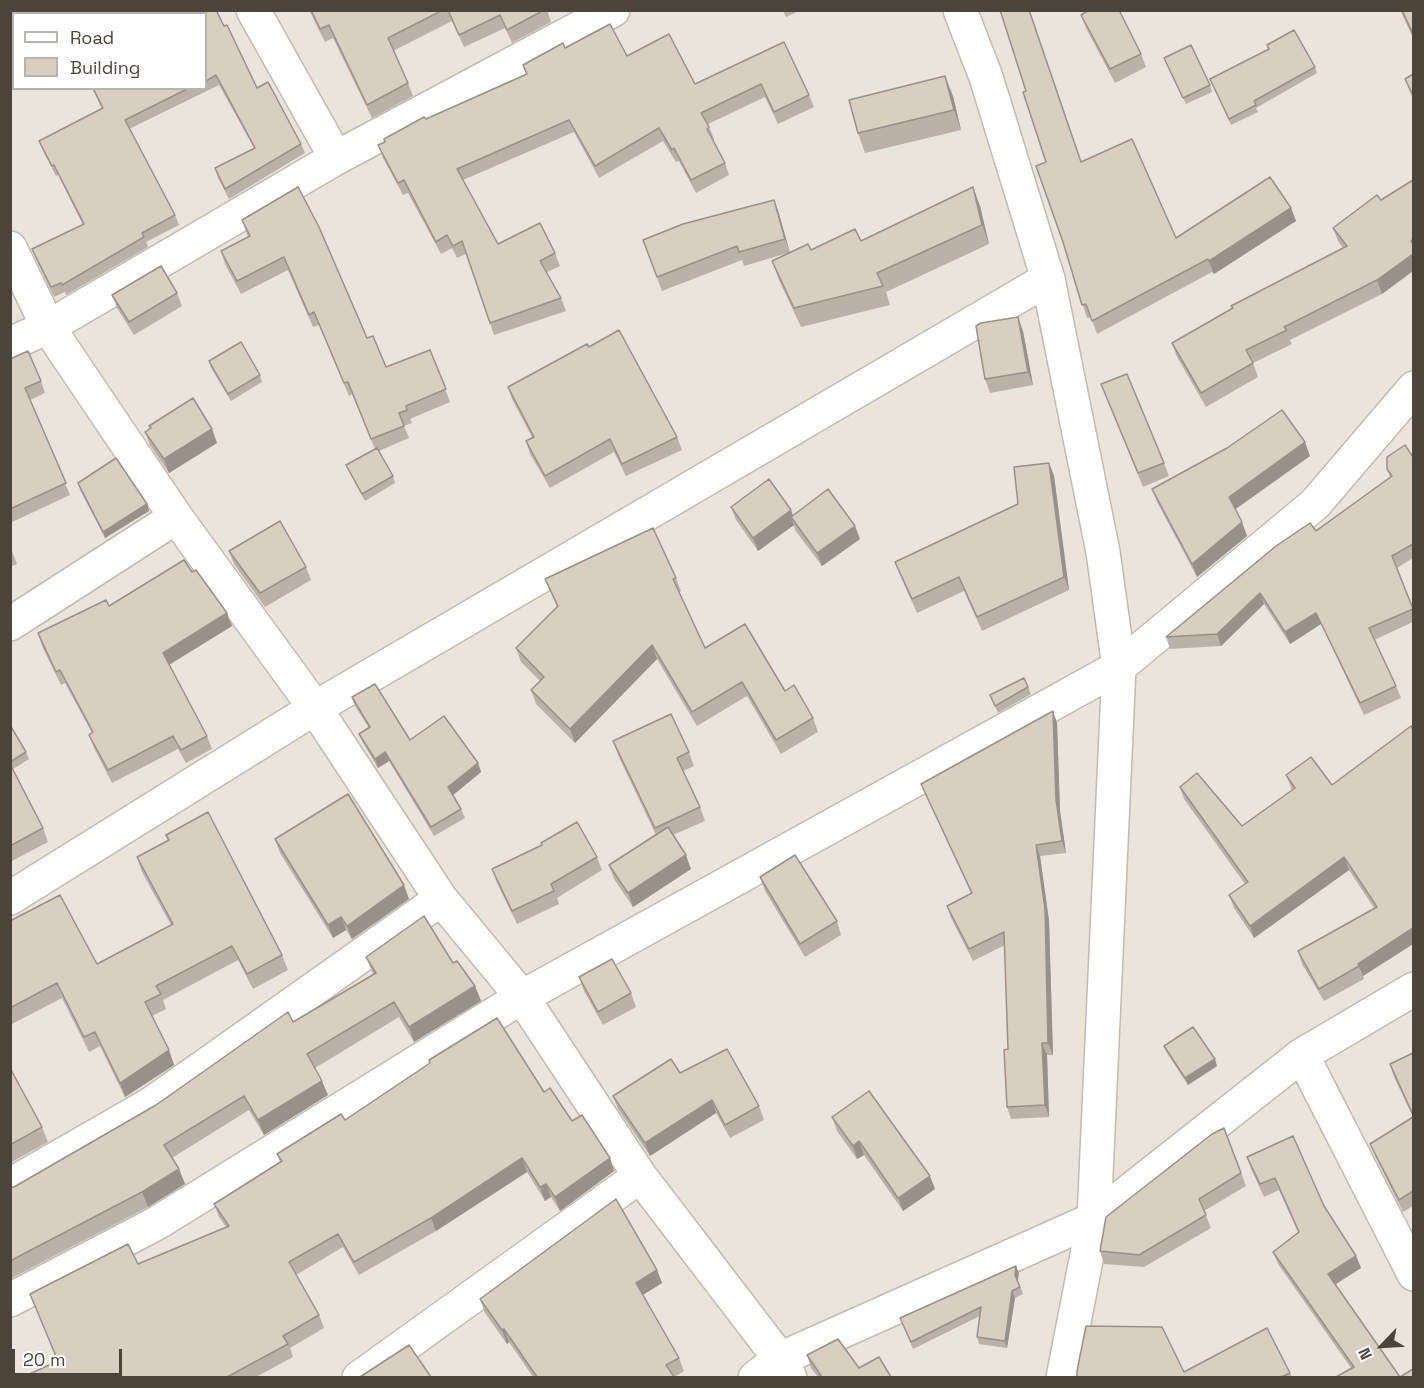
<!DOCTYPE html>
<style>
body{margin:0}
#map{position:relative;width:1424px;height:1388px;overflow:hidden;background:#f6f3ec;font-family:"Space Grotesk",sans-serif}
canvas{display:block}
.frame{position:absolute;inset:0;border:12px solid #4b4439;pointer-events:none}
.legend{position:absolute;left:12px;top:12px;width:195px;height:78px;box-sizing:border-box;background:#fff;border:2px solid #b7b4b0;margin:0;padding:8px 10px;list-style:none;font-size:18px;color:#4b4439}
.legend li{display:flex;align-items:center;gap:12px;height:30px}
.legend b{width:30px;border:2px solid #b7b4b0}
.north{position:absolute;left:1352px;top:1316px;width:60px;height:60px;-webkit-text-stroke:4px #fff;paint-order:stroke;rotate:245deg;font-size:16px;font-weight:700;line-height:24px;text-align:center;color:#4b4439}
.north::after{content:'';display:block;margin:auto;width:21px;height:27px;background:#4b4439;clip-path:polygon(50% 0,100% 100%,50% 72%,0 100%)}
.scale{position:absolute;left:12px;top:1349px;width:110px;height:27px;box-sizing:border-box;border:3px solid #4b4439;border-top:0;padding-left:8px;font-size:18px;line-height:21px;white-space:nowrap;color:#4b4439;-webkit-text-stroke:4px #fff;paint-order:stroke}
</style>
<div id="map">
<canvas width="1424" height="1388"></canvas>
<div class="frame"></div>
<ul class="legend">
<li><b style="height:8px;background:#fff"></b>Road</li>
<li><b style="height:16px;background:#d8cfc1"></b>Building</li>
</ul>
<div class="north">N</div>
<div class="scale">20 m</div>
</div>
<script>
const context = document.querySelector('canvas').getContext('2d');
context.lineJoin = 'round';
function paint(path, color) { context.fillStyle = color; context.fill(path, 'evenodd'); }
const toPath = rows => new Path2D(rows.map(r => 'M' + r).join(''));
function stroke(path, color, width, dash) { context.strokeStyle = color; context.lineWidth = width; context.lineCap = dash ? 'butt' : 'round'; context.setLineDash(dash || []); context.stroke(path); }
paint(toPath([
 [11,11,1413,11,1413,1377,11,1377],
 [14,14,206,14,206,88,14,88]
]), '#eae5da');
const minor = toPath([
 [253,10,336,158],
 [10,248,48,327,176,517,315,708,441,899,522,997,640,1176,780,1359,790,1378],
 [10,344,48,327,336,158,613,10],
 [10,624,176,517],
 [10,898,315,708,1048,279],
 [1302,1055,1414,1274],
 [10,1185,151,1104,441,899],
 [10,1300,157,1223,522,997,1119,667,1315,504,1414,388],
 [359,1378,640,1176],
 [755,1378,780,1359,1094,1219,1302,1055,1414,989]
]);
const tertiary = toPath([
 [960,10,986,77,1048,279,1103,552,1119,667,1094,1219,1063,1378]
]);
stroke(minor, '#c2bbae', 36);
stroke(tertiary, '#c2bbae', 36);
stroke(minor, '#fff', 33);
stroke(tertiary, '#fff', 33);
paint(toPath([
 [54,10,216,10,224,26,227,25,257,88,268,82,301,144,305,153,229,199,218,178,215,168,254,148,219,85,129,129,175,215,179,225,146,242,148,247,66,295,65,292,54,297,36,259,32,249,83,225,58,175,56,176,43,151,39,141,102,109,92,88,206,88,206,14,55,14],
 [309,10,547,10,551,22,512,43,505,28,464,47,452,21,393,51,408,83,413,96,372,118,333,38,325,42],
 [783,10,801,10,786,17],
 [1400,10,1413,10,1413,38],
 [1081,15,1141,54,1146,67,1115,83,1086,28],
 [784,42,809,95,814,107,778,124,765,97,708,124,714,139,713,140,725,163,729,175,696,193,679,161,676,162,663,141,599,178,574,132,463,180,498,244,555,253,560,266,547,272,561,298,566,311,494,335,466,254,457,258,452,248,441,254,408,193,403,195,383,158,378,145,426,119,527,74,523,65,565,48,627,56,695,84],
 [1267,45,1315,67,1317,73,1256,108,1258,112,1231,125,1210,79,1269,50],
 [1164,58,1210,85,1212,92,1186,104],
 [1413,74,1413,99,1410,92,1405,79],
 [953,96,961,130,865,153,858,133],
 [1081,162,1176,238,1291,208,1296,221,1214,274,1212,272,1097,334,1091,317,1087,318,1063,242],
 [1413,180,1413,271,1382,294,1290,340,1292,344,1253,363,1258,377,1206,407,1177,357,1172,343,1343,248,1338,241,1333,228,1381,200],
 [298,187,367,338,386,367,430,350,450,402,410,419,412,423,404,426,409,438,379,451,393,476,395,483,365,501,349,472,346,465,375,449,352,394,349,396,319,325,313,327,288,270,241,294,225,264,221,251,248,237,242,220],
 [774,200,779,214,790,253,811,250,861,241,980,206,989,244,886,292,890,305,801,327,779,280,772,261,788,253,744,266,742,260,662,291,643,240],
 [177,293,182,306,134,335,117,308,112,295],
 [1023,331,1033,385,990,393,985,379],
 [589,347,677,437,682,450,626,476,614,452,550,488,530,454,526,441,532,437,512,399,508,387],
 [10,359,41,381,45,393,30,400,70,495,10,523],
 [209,361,260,375,262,382,231,401,211,368],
 [1101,384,1164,463,1169,476,1143,487],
 [149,426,212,429,217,443,169,473,150,445,145,432,150,429],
 [1310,456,1235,509,1247,536,1197,577,1157,502,1152,489],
 [1413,457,1413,558,1397,568,1413,607,1413,622,1374,640,1396,686,1401,698,1364,715,1321,624,1290,644,1264,604,1221,646,1170,649,1166,637,1390,477,1387,469],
 [1049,463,1054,476,1069,590,982,631,964,591,917,613,900,575,895,562,1018,504],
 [78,483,147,504,149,511,105,538,80,490],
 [731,507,793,515,860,539,822,566,795,530,794,525,758,551,736,520],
 [10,546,17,564,10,567],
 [229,551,306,567,311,580,265,607,234,564],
 [192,572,227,613,232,626,169,665,207,736,212,749,186,763,178,749,112,783,94,748,89,735,92,733,65,683,61,685,42,646,38,633,109,606],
 [676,578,681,591,679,592,705,648,785,691,813,718,818,732,781,754,747,696,697,726,657,659,575,743,536,704,531,690,540,681,521,662,516,648,557,607,545,579],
 [1028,687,1031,694,998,713,990,695],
 [352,697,410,740,478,763,481,772,453,795,461,809,465,818,434,836,389,761,378,768,363,743,359,734,369,728,355,706],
 [1053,711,1057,723,1060,811,1066,853,1040,856,1049,921,1053,1055,1047,1055,1049,1117,1011,1119,1007,1107,1008,1049,1005,945,973,961,951,918,947,906,971,893,926,795,921,784],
 [10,725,26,752,29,759,13,769,43,828,48,842,10,862],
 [1413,730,1413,944,1363,976,1364,979,1324,1001,1302,964,1298,951,1374,908,1349,870,1254,938,1234,908,1229,895,1245,884,1184,799,1180,787,1242,826,1292,790,1286,775,1332,785],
 [613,741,689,752,694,766,683,771,700,807,705,821,673,835,691,869,633,907,614,879,609,865,656,835,618,755],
 [166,835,282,955,288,970,253,989,238,960,163,1000,166,1009,152,1016,174,1065,125,1097,100,1046,89,1052,62,998,10,1025,10,921,97,964,171,925,142,872,137,857,168,841],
 [275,839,409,899,352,939,346,930,333,938,280,853],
 [541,843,597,857,602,870,557,898,559,904,517,924,497,883,492,869,542,846],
 [760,877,837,921,841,935,805,957,765,891],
 [366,957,453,963,475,986,481,1001,414,1042,399,1017,315,1068,328,1095,264,1135,249,1110,172,1158,179,1169,185,1184,148,1207,10,1279,10,1187,14,1187,156,1105,373,974],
 [579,977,631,993,636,1007,603,1025,584,991],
 [1164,1046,1217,1066,1188,1085,1167,1053],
 [1413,1053,1413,1206,1403,1212,1375,1156,1370,1144,1413,1117,1394,1077,1390,1064],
 [429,1060,544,1092,572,1121,610,1158,614,1171,560,1211,551,1197,545,1201,527,1172,436,1231,359,1275,343,1247,296,1275,319,1315,324,1328,290,1348,293,1357,256,1377,23,1377,58,1361,30,1294,138,1264,226,1227,219,1217,214,1204,280,1162,277,1154,345,1120,430,1063],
 [10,1068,42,1127,48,1142,10,1163],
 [680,1073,759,1106,764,1120,730,1138,716,1113,650,1156,618,1109,613,1096],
 [832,1117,935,1189,903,1211,864,1155,857,1159,837,1131],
 [1224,1128,1246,1186,1204,1211,1211,1228,1144,1267,1104,1264,1100,1251],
 [1247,1157,1324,1206,1356,1256,1361,1268,1335,1285,1400,1377,1413,1377,1336,1377,1351,1368,1278,1264,1273,1252,1298,1232,1279,1190,1264,1197,1251,1169],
 [657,1270,662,1283,643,1295,679,1358,684,1371,674,1377,533,1377,509,1342,507,1344,485,1313,480,1299],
 [1019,1273,1018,1281,1023,1294,1015,1298,1007,1348,979,1344,977,1337,980,1316,913,1349,900,1318],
 [807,1355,859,1368,891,1377,818,1377,811,1368],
 [1184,1372,1290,1373,1292,1377,1077,1377]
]), '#bab2a6');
paint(toPath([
 [945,76,953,96,961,130,954,110],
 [973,187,980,206,989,244,982,225],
 [774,200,779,214,790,253,785,239],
 [1291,208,1296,221,1214,274,1209,261],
 [1413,254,1413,271,1382,294,1377,280],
 [1018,317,1023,331,1033,385,1028,372],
 [212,429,217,443,169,473,164,459],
 [1305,442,1310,456,1233,511,1229,497],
 [1049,463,1054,476,1069,590,1064,577],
 [147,504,149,511,105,538,103,532],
 [791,510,796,523,791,517,794,525,758,551,753,538],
 [1242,522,1247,536,1197,577,1192,564],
 [855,526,860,539,822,566,817,553],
 [1260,593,1264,604,1221,646,1217,634],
 [227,613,232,626,167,666,163,653],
 [1316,613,1321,624,1290,644,1285,632],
 [652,645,657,659,575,743,570,729],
 [1053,711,1057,723,1060,811,1066,853,1062,841,1056,800],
 [385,752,389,761,378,768,375,759],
 [478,763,481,772,452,796,448,787],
 [1036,845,1040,856,1049,921,1053,1055,1048,1043],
 [686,855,691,869,633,907,628,893],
 [1344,857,1349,870,1254,938,1250,926],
 [404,885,409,899,352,939,347,926],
 [341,917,346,930,333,938,328,925],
 [1413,928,1413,944,1363,976,1358,964],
 [475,986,481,1001,414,1042,409,1027],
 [1042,1043,1047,1055,1049,1117,1045,1105],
 [169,1050,174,1065,125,1097,120,1083],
 [1215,1059,1217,1066,1188,1085,1185,1078],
 [322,1081,328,1095,264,1135,258,1120],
 [712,1100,716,1113,650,1156,645,1143],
 [859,1141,864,1155,857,1159,853,1146],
 [522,1158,527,1172,436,1231,431,1218],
 [610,1158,614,1171,560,1211,555,1197],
 [179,1169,185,1184,148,1207,142,1192],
 [930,1176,935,1189,903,1211,898,1198],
 [546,1184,551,1197,545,1201,540,1187],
 [1356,1256,1361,1268,1332,1286,1328,1274],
 [1016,1266,1019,1273,1017,1282,1015,1275],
 [657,1270,662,1283,641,1296,636,1283],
 [1012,1291,1015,1298,1007,1348,1005,1341],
 [504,1329,509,1342,507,1344,502,1330]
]), '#979187');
const building = toPath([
 [55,10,216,10,224,26,227,25,257,88,268,82,301,144,225,189,215,168,255,148,216,75,206,81,206,14,56,14,55,10],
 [311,10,443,10,388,38,408,83,367,105,329,25,320,29,311,10],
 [448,10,544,10,507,30,500,15,459,35,448,10],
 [1000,10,1029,10,1081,162,1132,139,1176,238,1270,177,1291,208,1209,261,1208,259,1092,321,1086,304,1082,305,1063,242,1036,166,1046,162,1023,92,1026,91,1000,10],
 [1089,10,1119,10,1141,54,1110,69,1081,15,1089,10],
 [1402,10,1413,10,1413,34,1402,10],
 [610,24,627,56,669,34,695,84,784,42,809,95,774,112,761,84,701,113,709,127,707,129,725,163,691,180,674,148,672,150,659,128,595,166,569,120,457,169,498,244,540,223,555,253,540,261,561,298,490,323,462,241,453,246,447,235,436,242,404,180,398,183,378,145,385,142,384,139,424,117,426,119,527,74,523,65,563,43,565,48,610,24],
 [1294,30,1315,67,1254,101,1256,105,1229,119,1210,79,1269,49,1267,45,1294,30],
 [1191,45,1210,85,1183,98,1164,58,1191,45],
 [1413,74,1413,95,1405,79,1413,74],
 [945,76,954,110,858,133,849,100,945,76],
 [93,88,189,88,125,120,175,215,142,233,144,237,62,285,61,283,51,287,32,249,84,224,54,165,52,166,39,141,103,108,93,88],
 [1413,180,1413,239,1411,241,1413,244,1413,254,1377,280,1284,327,1287,330,1246,350,1253,363,1201,393,1172,343,1233,308,1231,306,1347,246,1333,228,1377,195,1381,200,1413,180],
 [298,187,319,227,367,338,373,336,386,367,430,350,446,389,406,406,407,410,399,413,404,426,371,439,348,382,344,383,314,312,309,315,284,257,237,281,221,251,250,236,242,220,298,187],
 [973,187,982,225,877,273,883,286,794,308,772,261,808,244,811,250,855,229,861,241,973,187],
 [774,200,785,239,739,252,737,246,657,277,643,240,683,224,774,200],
 [161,266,177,293,129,322,112,295,161,266],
 [1018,317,1028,372,985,379,976,326,981,323,1018,317],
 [619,330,677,437,622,464,610,439,545,476,526,441,534,437,508,387,587,344,589,347,619,330],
 [241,342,260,375,228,394,209,361,241,342],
 [28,351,41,381,25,388,66,483,10,509,10,359,28,351],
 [1127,374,1164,463,1138,473,1101,384,1127,374],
 [193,398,212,429,164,459,145,432,151,428,149,426,193,398],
 [1282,410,1305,442,1229,497,1242,522,1192,564,1152,489,1227,448,1282,410],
 [1405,445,1413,457,1413,544,1392,556,1413,609,1369,628,1396,686,1360,703,1316,613,1285,632,1260,593,1217,634,1166,637,1276,546,1310,523,1316,531,1392,476,1387,469,1387,457,1405,445],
 [377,448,393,476,362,494,346,465,377,448],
 [116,458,147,504,103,532,78,483,116,458],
 [1049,463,1064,577,977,617,959,577,912,599,895,562,1018,504,1014,467,1049,463],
 [769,479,791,510,753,538,731,507,769,479],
 [828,489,855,526,817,553,791,517,828,489],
 [280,521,306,567,260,593,229,551,280,521],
 [653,528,676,578,673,579,705,648,745,624,785,691,794,685,813,718,776,740,742,682,692,712,652,645,570,729,531,690,544,677,516,648,558,606,545,579,653,528],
 [184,560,192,572,196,570,227,613,163,653,207,736,181,750,173,736,108,770,89,735,93,732,60,670,56,672,38,633,106,600,109,606,184,560],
 [1024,678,1028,687,995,706,990,695,1024,678],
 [375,684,410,740,444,716,478,763,448,787,461,809,431,827,385,752,375,759,359,734,370,727,352,697,375,684],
 [1053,711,1056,800,1062,841,1036,845,1045,909,1048,1043,1042,1043,1045,1105,1007,1107,1004,1050,1008,1049,1004,932,969,949,947,906,972,893,921,784,1053,711],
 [671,714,689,752,677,758,700,807,655,828,613,741,671,714],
 [10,725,26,752,10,762,10,725],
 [1411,726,1413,730,1413,928,1358,964,1359,966,1319,989,1298,951,1377,907,1344,857,1250,926,1229,895,1248,882,1180,787,1197,773,1242,826,1295,788,1286,775,1311,757,1332,785,1411,726],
 [10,764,43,828,10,846,10,764],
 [348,794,404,885,347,926,341,917,328,925,275,839,348,794],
 [208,812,282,955,247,974,232,946,156,986,161,994,145,1002,169,1050,120,1083,95,1032,84,1037,57,983,10,1008,10,921,60,895,97,964,173,924,137,857,169,840,166,835,208,812],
 [577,822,597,857,551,884,554,891,512,911,492,869,542,845,541,843,577,822],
 [668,827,686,855,628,893,609,865,668,827],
 [795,855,837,921,800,944,760,877,795,855],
 [424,916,453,963,457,961,475,986,409,1027,394,1002,307,1054,322,1081,258,1120,244,1096,164,1145,179,1169,142,1192,10,1261,10,1187,14,1187,156,1105,288,1012,293,1022,376,973,366,957,424,916],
 [612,959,631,993,598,1012,579,977,612,959],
 [497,1018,544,1092,550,1088,572,1121,582,1115,610,1158,555,1197,546,1184,540,1187,522,1158,431,1218,354,1262,338,1234,289,1262,319,1315,283,1336,288,1344,227,1377,23,1377,58,1361,30,1294,128,1244,138,1264,229,1226,214,1204,282,1161,277,1154,341,1114,345,1120,430,1063,429,1060,497,1018],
 [1193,1027,1215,1059,1185,1078,1164,1046,1193,1027],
 [727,1049,759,1106,725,1125,712,1100,645,1143,613,1096,671,1059,680,1073,727,1049],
 [1413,1053,1413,1115,1390,1064,1413,1053],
 [10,1068,42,1127,10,1145,10,1068],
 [869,1091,930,1176,898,1198,859,1141,853,1146,832,1117,869,1091],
 [1413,1117,1413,1191,1399,1200,1370,1144,1413,1117],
 [1224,1128,1241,1173,1199,1199,1206,1215,1139,1255,1100,1251,1106,1217,1212,1134,1224,1128],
 [1293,1136,1324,1206,1356,1256,1328,1274,1400,1377,1413,1369,1413,1377,1336,1377,1354,1367,1273,1252,1299,1232,1275,1178,1260,1184,1247,1157,1293,1136],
 [616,1199,657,1270,636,1283,679,1358,666,1365,674,1377,537,1377,504,1329,502,1330,480,1299,616,1199],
 [1016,1266,1015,1275,1020,1287,1012,1291,1005,1341,977,1337,981,1307,911,1342,900,1318,1016,1266],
 [1086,1326,1162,1327,1184,1372,1267,1328,1290,1373,1281,1377,1077,1377,1077,1371,1086,1326],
 [838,1339,859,1368,879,1357,891,1377,822,1377,807,1355,838,1339],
 [409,1345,431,1377,360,1377,409,1345]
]);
paint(building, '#d8cfc1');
stroke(building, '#979187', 1.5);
</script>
